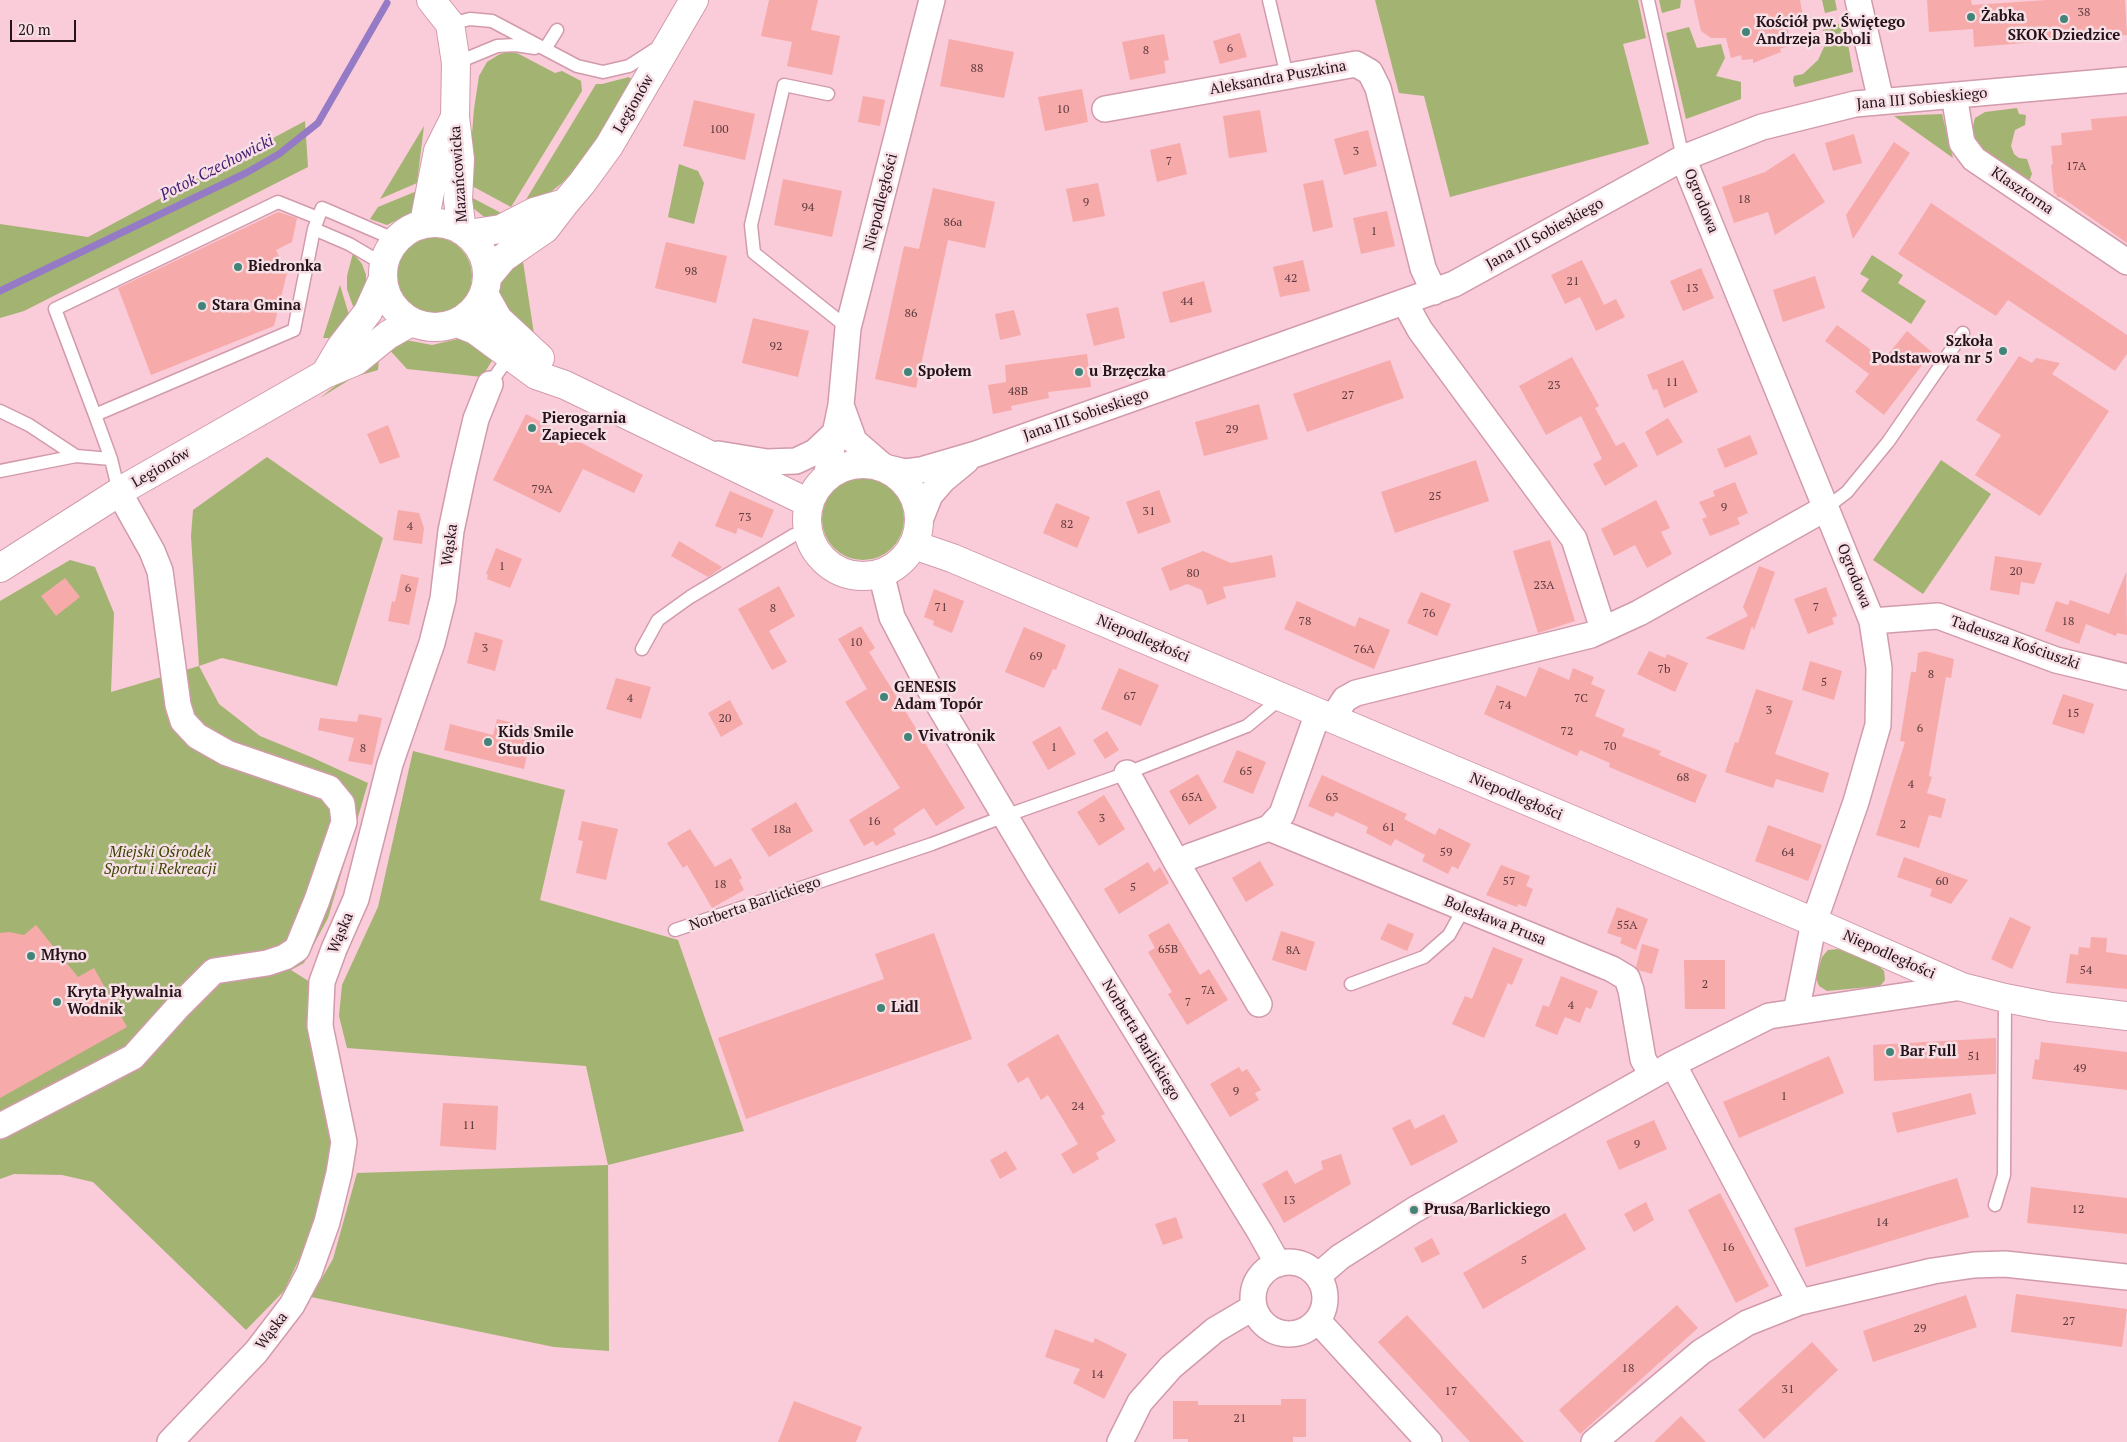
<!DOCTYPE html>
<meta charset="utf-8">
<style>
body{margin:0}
#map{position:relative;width:2127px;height:1442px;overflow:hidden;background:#facbd8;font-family:"PT Serif",serif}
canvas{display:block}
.scale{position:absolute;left:10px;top:20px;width:66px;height:22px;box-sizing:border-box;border:2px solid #261219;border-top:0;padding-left:6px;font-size:15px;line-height:18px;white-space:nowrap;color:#261219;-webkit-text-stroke:4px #f7dfe6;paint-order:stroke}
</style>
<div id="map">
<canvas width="2127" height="1442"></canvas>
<div class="scale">20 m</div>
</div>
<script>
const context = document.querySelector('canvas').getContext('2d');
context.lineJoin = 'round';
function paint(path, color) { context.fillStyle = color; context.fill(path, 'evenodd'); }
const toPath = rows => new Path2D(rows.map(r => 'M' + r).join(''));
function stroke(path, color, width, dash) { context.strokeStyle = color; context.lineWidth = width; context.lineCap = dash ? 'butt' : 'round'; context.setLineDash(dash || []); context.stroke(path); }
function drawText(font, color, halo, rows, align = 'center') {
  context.font = font + ' "PT Serif",serif'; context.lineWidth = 5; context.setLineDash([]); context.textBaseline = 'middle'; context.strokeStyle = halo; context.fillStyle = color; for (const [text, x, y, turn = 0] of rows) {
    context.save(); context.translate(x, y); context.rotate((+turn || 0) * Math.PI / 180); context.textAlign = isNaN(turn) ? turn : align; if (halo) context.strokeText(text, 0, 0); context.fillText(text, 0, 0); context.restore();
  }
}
paint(toPath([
 [1375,0,1638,0,1646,38,1623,44,1649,144,1450,197,1424,96,1399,93],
 [1659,0,1681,0,1680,8,1662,13],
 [1822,0,1835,0,1837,10,1825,13],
 [1844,22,1853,72,1795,87,1793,81,1794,76,1803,74,1818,60,1825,45,1823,29],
 [1689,27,1697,48,1721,44,1725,58,1716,76,1741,82,1741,99,1686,119,1666,33],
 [510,52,517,53,555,73,562,71,581,81,582,91,511,207,472,186,468,182,474,109,479,76,487,62,500,54],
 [629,77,631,79,620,101,586,157,562,183,542,199,524,203,596,84,602,84],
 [2017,108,2019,114,2026,115,2025,125,2015,130,2011,146,2014,154,2019,158,2027,159,2032,174,2029,181,1979,148,1972,130,1975,118,1985,112],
 [1942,114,1953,158,1894,116],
 [305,121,308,167,24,311,0,318,0,224,88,237],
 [424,126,417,183,380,199],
 [679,164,698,171,704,183,694,224,668,217],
 [417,191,419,207,407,215,387,225,370,219,378,207],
 [467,195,505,215,490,219,483,216,473,208,468,202],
 '394 276a39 39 0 1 1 78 0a39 39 0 1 1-78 0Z',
 [353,253,362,264,366,275,366,294,356,315,347,289,347,276],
 [522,255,536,347,498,306,497,285],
 [1872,255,1903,275,1898,283,1926,301,1911,324,1861,291,1869,279,1860,274],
 [340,285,349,315,329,338,323,338],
 [462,338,496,354,482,377,407,369,385,345,406,340,432,345],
 [374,355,379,359,378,370,354,377,320,398],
 [267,457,383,538,337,686,222,658,199,666,219,704,260,736,311,757,368,783,328,918,304,963,291,970,310,982,332,1142,312,1232,284,1291,246,1330,93,1182,62,1175,14,1174,0,1179,0,601,70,560,95,567,114,613,111,692,199,666,191,536,193,510],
 [1941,460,1991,494,1923,594,1873,560],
 '822 519a41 41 0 1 1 82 0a41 41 0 1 1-82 0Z',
 [413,751,565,790,540,900,678,940,744,1131,608,1165,609,1351,554,1347,311,1297,333,1259,357,1173,608,1165,586,1066,347,1048,339,1016,342,985,378,907],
 [1838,949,1879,966,1884,971,1885,980,1880,986,1827,991,1819,986,1816,978,1822,957,1828,950]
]), '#a3b372');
stroke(toPath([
 [0,291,246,173,279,154,318,123,387,3]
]), '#957bc6', 7);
paint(toPath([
 [769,0,818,0,811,30,840,36,832,75,787,66,792,42,761,36],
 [1694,0,1800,0,1803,17,1786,20,1791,45,1780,49,1781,52,1753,63,1753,59,1742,60,1741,55,1731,58,1726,38,1711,38,1701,31],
 [1927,0,1971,0,1972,5,2047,0,2125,0,2127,35,1974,47,1973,29,1929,32],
 [1240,33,1247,57,1220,64,1213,41],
 [1164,34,1169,60,1164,61,1166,73,1130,80,1122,42],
 [949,39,1014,52,1004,98,940,86],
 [1082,89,1088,122,1045,131,1038,97],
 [863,96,885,100,880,126,858,122],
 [694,100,755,114,745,160,683,146],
 [1260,110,1267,152,1229,158,1223,116],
 [2127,116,2127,243,2061,197,2057,197,2056,193,2054,194,2051,165,2053,164,2051,146,2062,145,2061,133,2092,130,2091,119],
 [1368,130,1377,166,1344,175,1334,139],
 [1854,134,1862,163,1833,171,1825,143],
 [1894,142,1910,153,1853,239,1846,215],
 [1180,143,1187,174,1157,182,1150,150],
 [1794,153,1825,202,1775,235,1768,212,1734,223,1722,187,1765,172],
 [783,179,842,191,832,237,774,225],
 [1323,180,1333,227,1313,232,1303,184],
 [1098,183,1105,216,1073,222,1066,189],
 [933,188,995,202,985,248,948,240,916,388,875,379,904,246,919,249],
 [1931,203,2127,335,2127,354,2115,371,2008,300,1996,316,1898,254],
 [1387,211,1395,246,1361,254,1353,218],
 [278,212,297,218,292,242,276,250,287,273,274,326,151,375,118,288],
 [666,242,727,256,716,303,655,288],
 [1303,260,1310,291,1280,297,1273,267],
 [1582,260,1604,305,1616,299,1625,317,1596,331,1580,297,1565,304,1551,275],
 [1701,268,1714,298,1683,311,1670,281],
 [1815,276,1825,308,1783,322,1773,290],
 [1204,281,1212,312,1170,323,1162,292],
 [1118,307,1125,338,1094,346,1086,314],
 [1014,310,1021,335,1000,340,995,314],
 [753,318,809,331,798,377,742,363],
 [1837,325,1882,358,1883,356,1885,358,1907,331,1932,352,1884,415,1855,392,1869,374,1825,341],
 [1087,354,1091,387,1048,392,1049,398,1011,406,1012,410,993,414,988,385,1006,382,1005,365],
 [2019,356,2032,363,2036,358,2060,363,2052,374,2109,411,2040,516,1975,475,2001,435,1976,420],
 [1572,357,1599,406,1595,408,1616,446,1624,442,1638,466,1605,486,1593,464,1602,459,1581,416,1546,435,1519,386],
 [1390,360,1404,398,1307,432,1293,394],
 [1683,360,1698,392,1664,408,1657,389,1653,390,1647,375],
 [1259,404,1268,439,1204,456,1195,422],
 [526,414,643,475,634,493,583,469,560,513,493,480],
 [1668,418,1683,442,1657,456,1645,432],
 [388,425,400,457,380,464,367,434],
 [1750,435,1758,454,1725,468,1717,449],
 [1476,460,1489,501,1395,533,1381,492],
 [1735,482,1748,513,1737,518,1740,524,1710,536,1702,519,1707,517,1699,502,1715,496,1713,491],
 [1159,490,1171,522,1138,534,1126,502],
 [730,491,774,510,762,538,738,528,736,534,715,526],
 [1656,500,1670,528,1661,532,1672,554,1647,568,1635,545,1614,556,1601,529],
 [1056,503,1090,517,1077,548,1043,533],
 [398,510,419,513,424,528,422,544,393,540],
 [1550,540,1575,621,1538,633,1513,551],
 [679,541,722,567,720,569,708,577,671,556],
 [496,548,522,559,510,588,487,579,488,575,486,574],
 [1203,551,1231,563,1272,555,1276,577,1223,587,1226,598,1207,605,1202,590,1187,584,1170,591,1161,568],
 [1995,556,2042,563,2034,584,2021,582,2019,595,1990,590],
 [1759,566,1775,572,1754,630,1752,626,1744,650,1705,638,1748,616,1743,607],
 [2126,572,2127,635,2117,633,2116,636,2086,624,2079,644,2045,631,2056,601,2068,605,2070,600,2109,614],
 [401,574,419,578,409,625,388,621,392,601,395,602],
 [65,578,80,597,56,616,41,596],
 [779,586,795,616,769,631,787,662,772,670,738,609],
 [1826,587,1837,616,1832,618,1834,624,1808,634,1794,599],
 [934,589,964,601,952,633,933,625,934,621,924,617],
 [1421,592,1451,604,1437,636,1407,623],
 [1297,601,1355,627,1359,617,1390,630,1374,669,1284,629],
 [861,626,875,648,869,652,965,808,936,826,924,808,893,829,896,834,876,846,873,841,864,846,849,820,900,788,845,702,867,689,838,639],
 [1024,627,1066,645,1056,670,1053,669,1044,688,1005,672],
 [475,632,503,640,495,671,467,663],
 [1649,651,1665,658,1667,654,1688,663,1675,692,1637,674],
 [1925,651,1954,659,1951,678,1946,677,1929,776,1932,777,1927,793,1946,799,1941,818,1929,815,1919,848,1876,835,1905,742,1900,741,1911,672,1916,672,1918,653],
 [1810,661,1842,671,1834,700,1802,690],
 [1539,667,1569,680,1573,668,1594,677,1591,684,1605,690,1595,716,1625,729,1622,736,1661,751,1659,755,1707,775,1695,803,1609,767,1610,763,1580,750,1577,756,1484,714,1497,685,1526,697],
 [1119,668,1159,685,1141,726,1101,709],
 [616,678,651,687,641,719,606,709],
 [1756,689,1793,701,1775,754,1829,773,1823,793,1776,779,1773,788,1725,772,1735,742,1738,743],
 [2063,694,2094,704,2084,734,2052,724],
 [730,700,743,724,721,737,708,713],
 [359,714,382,718,372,765,348,761,354,738,318,730,320,718,357,722],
 [497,719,533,728,524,769,444,750,450,724,493,735],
 [1060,726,1076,754,1048,770,1032,742],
 [1107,731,1119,750,1105,759,1093,740],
 [1237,750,1266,762,1253,794,1223,782],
 [1198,774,1217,808,1189,825,1169,791],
 [1322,775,1407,814,1404,819,1435,835,1439,828,1471,844,1458,869,1452,866,1448,874,1422,861,1425,855,1395,839,1391,846,1366,833,1368,827,1336,812,1333,817,1308,806],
 [1104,795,1125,829,1099,846,1077,812],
 [796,802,813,831,769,857,751,829],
 [582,821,618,829,606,880,576,873,583,841,578,840],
 [1768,825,1822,845,1808,881,1755,861],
 [690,829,715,867,731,858,742,878,739,880,744,890,712,908,687,865,683,868,667,843],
 [1904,857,1940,870,1968,880,1951,904,1930,896,1932,889,1897,877],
 [1260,861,1274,885,1246,902,1232,878],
 [1148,862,1154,872,1160,867,1169,883,1119,914,1104,889],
 [1501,865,1530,876,1526,886,1533,889,1526,907,1518,904,1517,907,1486,895],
 [1617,907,1648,919,1636,950,1620,943,1622,938,1607,933],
 [2010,917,2031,927,2012,969,1991,959],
 [1169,923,1200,975,1209,969,1228,1000,1187,1025,1168,994,1172,992,1148,952,1155,948,1148,935],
 [1388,923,1414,934,1407,951,1380,939],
 [36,925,78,977,94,968,127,1027,0,1098,0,933,9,932,24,935],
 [1281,931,1315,942,1306,971,1272,960],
 [934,933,972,1039,746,1119,718,1038,884,979,875,954],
 [2091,937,2107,938,2106,952,2127,955,2127,989,2066,983,2070,954,2078,955,2079,947,2090,948],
 [1642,944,1659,949,1652,974,1638,970,1636,967],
 [1493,947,1523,959,1512,985,1508,983,1484,1038,1452,1024,1465,996,1472,999],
 [1684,960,1725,960,1725,1009,1685,1009],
 [1561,976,1598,991,1591,1009,1586,1007,1580,1023,1565,1017,1557,1035,1535,1026,1543,1005,1549,1007],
 [1058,1034,1105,1114,1101,1116,1116,1141,1096,1153,1099,1159,1073,1174,1061,1154,1078,1144,1048,1095,1041,1100,1028,1077,1018,1083,1007,1064],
 [1996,1038,1996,1074,1874,1081,1873,1045],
 [2041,1042,2127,1052,2127,1090,2032,1079,2035,1059,2039,1060],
 [1829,1056,1844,1093,1739,1138,1723,1102],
 [1239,1067,1242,1072,1247,1069,1261,1090,1255,1093,1259,1100,1230,1117,1210,1084],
 [1971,1093,1976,1114,1897,1133,1892,1113],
 [443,1103,498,1106,496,1150,440,1146],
 [1444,1114,1458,1142,1411,1166,1392,1128,1410,1119,1415,1129],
 [1654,1120,1667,1149,1619,1170,1606,1141],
 [1006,1151,1017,1169,1000,1179,990,1160],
 [1341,1154,1351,1184,1284,1223,1262,1184,1287,1170,1295,1184,1323,1169,1321,1161],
 [1957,1178,1969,1217,1806,1267,1794,1228],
 [2031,1187,2127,1198,2127,1234,2027,1223],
 [1720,1193,1769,1286,1736,1303,1688,1210],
 [1646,1202,1654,1220,1634,1232,1624,1214],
 [1565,1213,1586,1249,1483,1309,1463,1273],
 [1176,1217,1183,1238,1163,1245,1155,1224],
 [1432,1238,1440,1254,1422,1263,1414,1248],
 [2016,1294,2127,1309,2122,1347,2011,1332],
 [1966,1295,1977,1327,1873,1362,1863,1331],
 [1677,1305,1698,1328,1580,1434,1559,1410],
 [1407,1315,1524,1442,1470,1442,1378,1342],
 [1055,1329,1093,1343,1095,1338,1127,1354,1104,1399,1073,1383,1080,1369,1045,1357],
 [1812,1342,1838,1370,1764,1439,1738,1410],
 [1281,1399,1306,1399,1306,1437,1293,1437,1293,1442,1188,1442,1188,1439,1173,1439,1173,1401,1198,1401,1198,1405,1281,1405],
 [794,1401,862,1427,856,1442,778,1442],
 [1681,1416,1706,1442,1654,1442]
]), '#f7aaaa');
const lane = toPath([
 [1269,0,1287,76],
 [1648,0,1683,158],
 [450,24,470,19,492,21,577,66,603,72,629,66,660,46],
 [545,49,557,30],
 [456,63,497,46,516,45,535,48],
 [828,94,784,85,751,225,754,253,848,328],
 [314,229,349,244,383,264],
 [490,384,510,355],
 [0,411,29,425,76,456],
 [95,415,55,309,278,202,318,218],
 [0,471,76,456,111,459],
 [119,492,111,459,95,415,294,330,314,229,322,208,396,240],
 [1826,508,1847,492,1888,442,1963,333],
 [642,649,658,620,690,597,794,535,808,531],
 [675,930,932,844,1005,816,1127,773,1247,726,1281,698],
 [1351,984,1424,957,1449,935,1464,908],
 [1995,1205,2004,1175,2005,998]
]);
const street = toPath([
 [1858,0,1881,101],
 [1954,95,1962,143,1974,159,2127,262],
 [1105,109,1356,64,1370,72,1378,88,1423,268,1434,292],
 [1683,158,1872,621,1879,668,1878,725,1856,802,1814,922,1796,1012],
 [1405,303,1420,330,1574,539,1603,629],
 [841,405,854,441,884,467,905,472,921,470,976,454,1454,284,1683,158,1762,127,1855,104,2127,80],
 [718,454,767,462,796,461,815,452,835,433],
 [826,477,841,405,848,328,932,0],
 [920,520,930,495,943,480,966,461],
 [881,573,892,617,933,695,1037,870,1260,1232,1278,1264],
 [1872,621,1938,616,2056,660,2127,677],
 [1332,719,1345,699,1356,693,1591,635,1639,613,1826,508],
 [1127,773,1177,863,1191,856,1269,828,1282,814,1318,713],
 [1269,828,1612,969,1627,978,1631,990,1643,1059,1652,1075],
 [1177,863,1259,1004],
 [1673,1064,1800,1302],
 [0,1126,133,1057,178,1007,214,971,267,963,285,957,297,949,317,900,344,822,342,804,329,788,227,753,197,736,183,721,178,705,160,571,152,551,119,492],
 '1253 1298a36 36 0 1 1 72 0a36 36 0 1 1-72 0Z',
 [1318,1276,1340,1257,1414,1210,1673,1064,1769,1016,1962,987],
 [1318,1321,1429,1442],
 [170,1442,256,1352,292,1305,309,1273,327,1222,339,1173,344,1142,320,1026,322,982,334,949,356,899,390,764,432,643,443,599,451,531,463,474,476,419,490,384],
 [1120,1442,1140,1402,1171,1367,1215,1330,1254,1307],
 [1594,1442,1701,1352,1747,1323,1800,1302,1933,1271,1974,1265,2005,1264,2127,1277]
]);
const secondary = toPath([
 [431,0,450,24,456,63,455,117,460,159,458,200,462,231],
 '383 275a52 52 0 1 1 104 0a52 52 0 1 1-104 0Z',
 [424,223,438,151,455,117],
 [468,234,501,229,534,212,565,203],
 [488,276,503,258,545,229,565,203,582,183,609,146,694,0],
 [484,294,498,319,540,358],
 [457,323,475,330,536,375,565,385,809,503],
 [325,374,341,347,368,312,382,281],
 '807 520a56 56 0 1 1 112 0a56 56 0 1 1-112 0Z',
 [914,545,952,558,1814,922,1962,987,2005,998,2051,1007,2127,1016],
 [0,568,127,487,325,374,356,361,388,335,411,322]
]);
stroke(lane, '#d29bab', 15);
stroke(street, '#d29bab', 28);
stroke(secondary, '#d29bab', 30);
stroke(lane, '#fff', 12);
stroke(street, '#fff', 25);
stroke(secondary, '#fff', 28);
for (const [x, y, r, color] of [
 [1971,17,5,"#428578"],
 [2064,19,5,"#428578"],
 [1746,32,5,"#428578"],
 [238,267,5,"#428578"],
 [202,306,5,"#428578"],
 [2003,351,5,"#428578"],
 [908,372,5,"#428578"],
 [1079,372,5,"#428578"],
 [532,428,5,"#428578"],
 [884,697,5,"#428578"],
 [908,737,5,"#428578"],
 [488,742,5,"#428578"],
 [31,956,5,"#428578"],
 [57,1002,5,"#428578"],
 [881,1008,5,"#428578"],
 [1890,1052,5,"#428578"],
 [1414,1210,5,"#428578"]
]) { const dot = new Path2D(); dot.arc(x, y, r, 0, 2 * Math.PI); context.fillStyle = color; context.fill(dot); stroke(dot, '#f7dfe6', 2); }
drawText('12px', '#5a383d', null, [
 ["38",2084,13],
 ["6",1230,49],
 ["8",1146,51],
 ["88",977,69],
 ["10",1063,110],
 ["100",719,130],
 ["3",1356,152],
 ["7",1169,162],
 ["17A",2076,167],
 ["18",1744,200],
 ["9",1086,203],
 ["94",808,208],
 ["86a",953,223],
 ["1",1374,232],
 ["98",691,272],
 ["42",1291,279],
 ["21",1573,282],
 ["13",1692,289],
 ["44",1187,302],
 ["86",911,314],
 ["92",776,347],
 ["11",1672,383],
 ["23",1554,386],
 ["48B",1018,392],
 ["27",1348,396],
 ["29",1232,430],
 ["79A",542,490],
 ["25",1435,497],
 ["9",1724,508],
 ["31",1149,512],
 ["73",745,518],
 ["82",1067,525],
 ["4",410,527],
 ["1",502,567],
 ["20",2016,572],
 ["80",1193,574],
 ["23A",1544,586],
 ["6",408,589],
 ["71",941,608],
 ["7",1816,608],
 ["8",773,609],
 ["76",1429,614],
 ["78",1305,622],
 ["18",2068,622],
 ["10",856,643],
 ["3",485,649],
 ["76A",1364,650],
 ["69",1036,657],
 ["7b",1664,670],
 ["8",1931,675],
 ["5",1824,683],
 ["67",1130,697],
 ["4",630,699],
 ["7C",1581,699],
 ["74",1505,706],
 ["3",1769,711],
 ["15",2073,714],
 ["20",725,719],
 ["6",1920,729],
 ["72",1567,732],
 ["70",1610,747],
 ["1",1054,748],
 ["8",363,749],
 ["65",1246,772],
 ["68",1683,778],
 ["4",1911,785],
 ["65A",1192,798],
 ["63",1332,798],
 ["3",1102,819],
 ["16",874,822],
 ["2",1903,825],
 ["61",1389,828],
 ["18a",782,830],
 ["59",1446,853],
 ["64",1788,853],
 ["57",1509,882],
 ["60",1942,882],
 ["18",720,885],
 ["5",1133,888],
 ["55A",1627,926],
 ["65B",1168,950],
 ["8A",1293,951],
 ["54",2086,971],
 ["2",1705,985],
 ["7A",1208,991],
 ["7",1188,1003],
 ["4",1571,1006],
 ["51",1974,1057],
 ["49",2080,1069],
 ["9",1236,1092],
 ["1",1784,1097],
 ["24",1078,1107],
 ["11",469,1126],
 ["9",1637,1145],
 ["13",1289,1201],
 ["12",2078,1210],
 ["14",1882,1223],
 ["16",1728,1248],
 ["5",1524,1261],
 ["27",2069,1322],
 ["29",1920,1329],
 ["18",1628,1369],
 ["14",1097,1375],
 ["31",1788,1390],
 ["17",1451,1392],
 ["21",1240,1419]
]);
drawText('bold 15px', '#261219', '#f7dfe6', [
 ["Żabka",1981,17],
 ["Kościół pw. Świętego",1756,23],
 ["Andrzeja Boboli",1756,40],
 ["SKOK Dziedzice",2064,36,"center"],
 ["Biedronka",248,267],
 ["Stara Gmina",212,306],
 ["Szkoła",1993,342,"right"],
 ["Podstawowa nr 5",1993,359,"right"],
 ["Społem",918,372],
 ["u Brzęczka",1089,372],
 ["Pierogarnia",542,419],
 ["Zapiecek",542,436],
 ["GENESIS",894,688],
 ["Adam Topór",894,705],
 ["Kids Smile",498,733],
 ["Studio",498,750],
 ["Vivatronik",918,737],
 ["Młyno",41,956],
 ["Kryta Pływalnia",67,993],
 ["Wodnik",67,1010],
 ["Lidl",891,1008],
 ["Bar Full",1900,1052],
 ["Prusa/Barlickiego",1424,1210]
], 'left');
drawText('15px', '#261219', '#f7dfe6', [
 ["Aleksandra Puszkina",1278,78,-10],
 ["Jana III Sobieskiego",1922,99,-5],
 ["Legionów",634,104,-60],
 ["Mazańcowicka",459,174,-94],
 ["Klasztorna",2022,191,34],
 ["Ogrodowa",1701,201,68],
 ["Niepodległości",881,202,-76],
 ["Jana III Sobieskiego",1545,234,-29],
 ["Jana III Sobieskiego",1086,415,-19],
 ["Legionów",161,468,-30],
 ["Wąska",450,545,-82],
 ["Ogrodowa",1854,576,68],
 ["Niepodległości",1143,639,23],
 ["Tadeusza Kościuszki",2015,643,19],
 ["Niepodległości",1516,797,23],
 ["Norberta Barlickiego",755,904,-19],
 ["Bolesława Prusa",1495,921,22],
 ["Wąska",341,933,-67],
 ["Niepodległości",1889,955,24],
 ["Norberta Barlickiego",1141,1040,59],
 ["Wąska",272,1331,-53]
]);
drawText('italic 15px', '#3b4602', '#f7dfe6', [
 ["Miejski Ośrodek",160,853],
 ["Sportu i Rekreacji",160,870]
]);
drawText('italic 16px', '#441a74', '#f7dfe6', [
 ["Potok Czechowicki",217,168,-27]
]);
</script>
